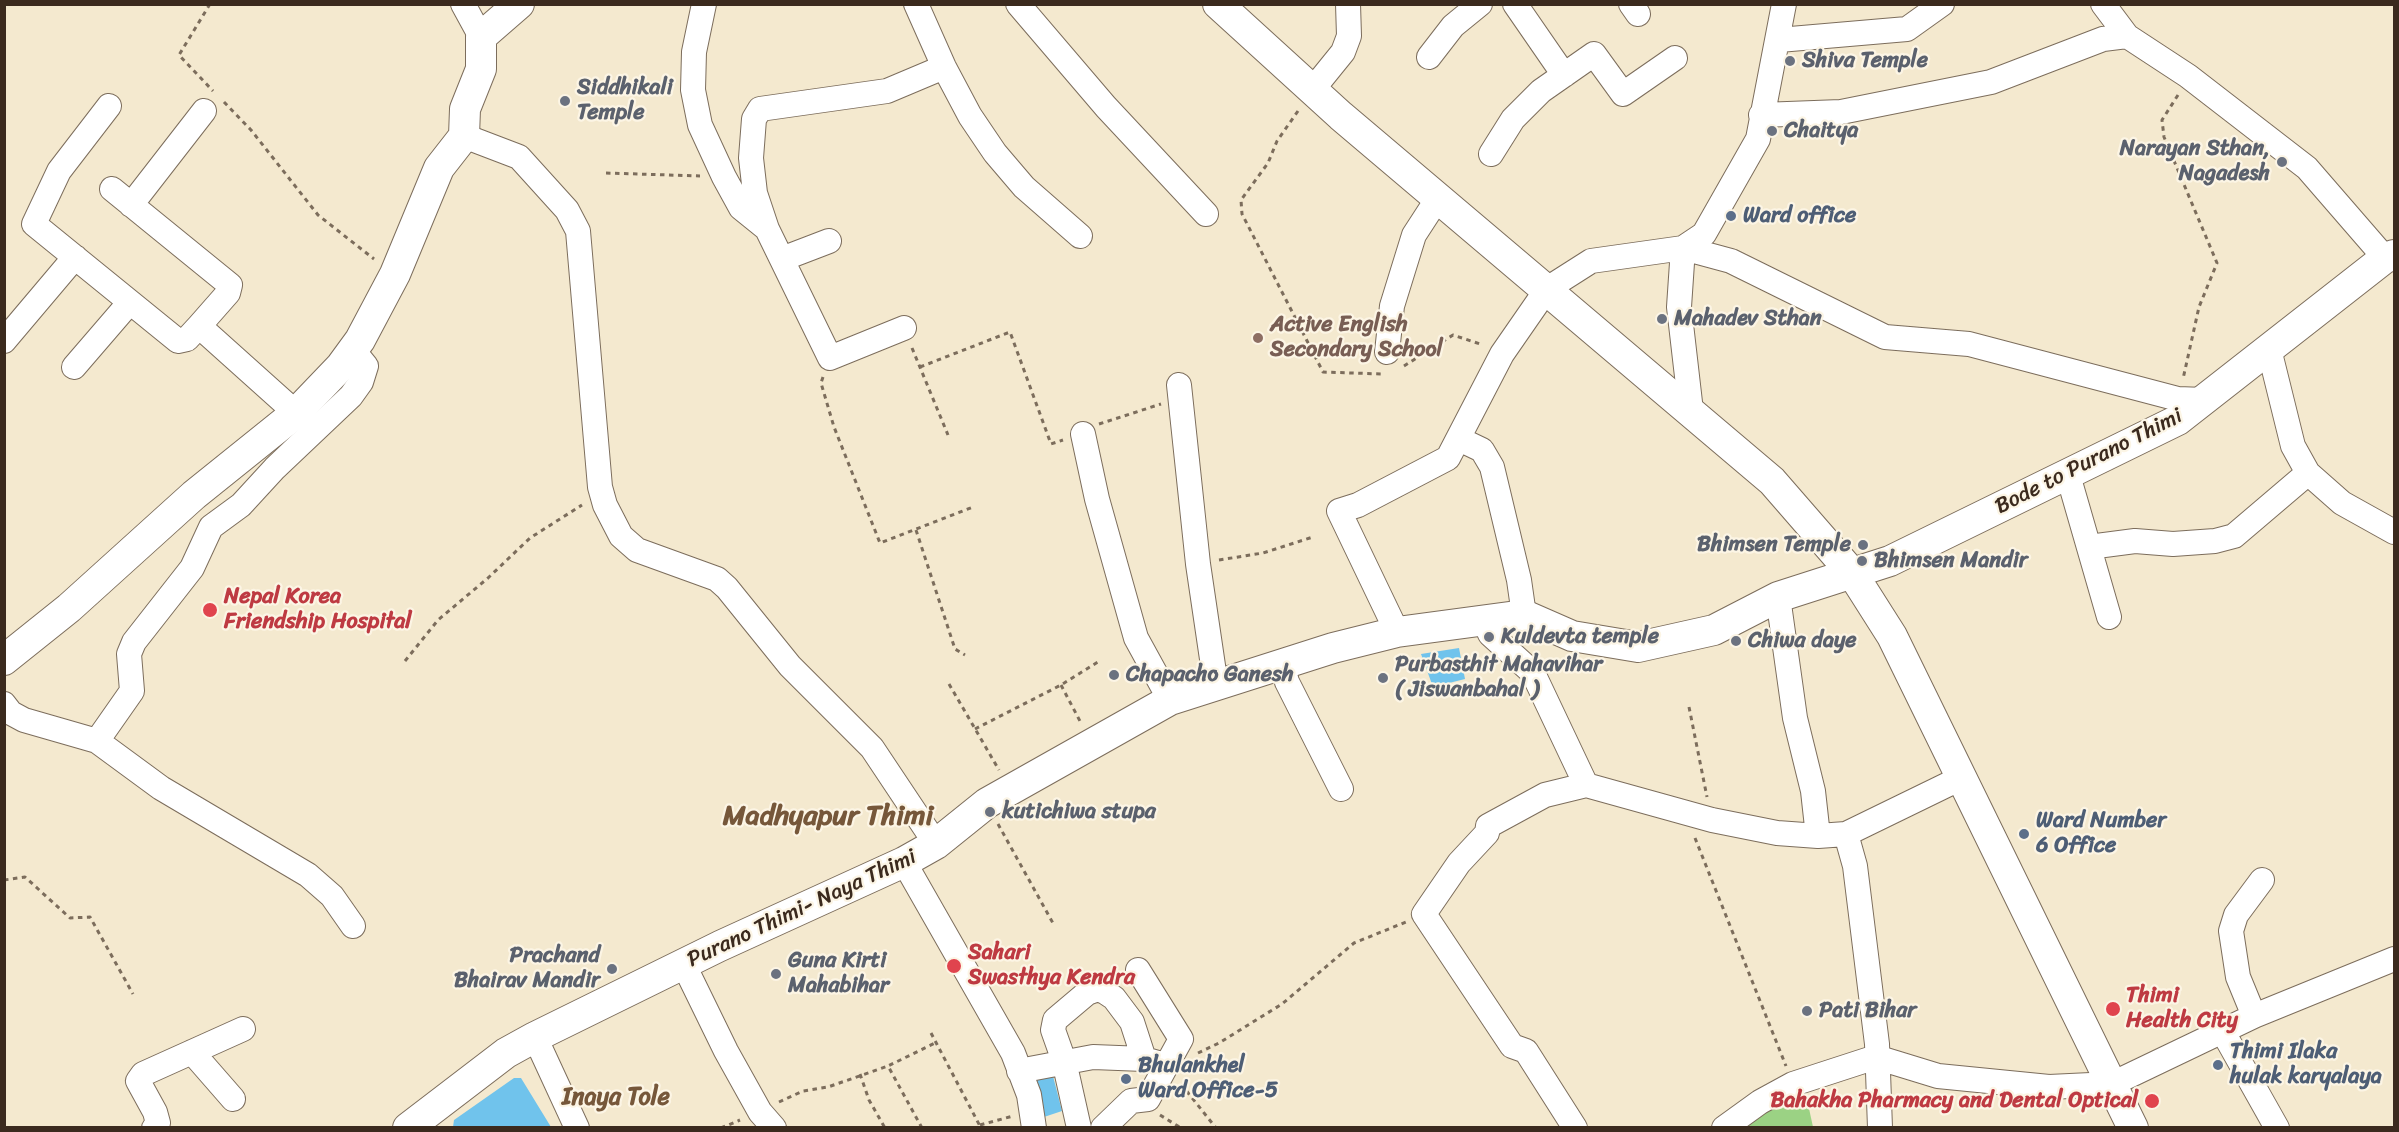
<!DOCTYPE html>
<style>
body{margin:0}
#map{position:relative;width:2399px;height:1132px;overflow:hidden;background:#f4e9cf;font-family:Sriracha,sans-serif}
canvas{display:block}
.frame{position:absolute;inset:0;border:6px solid #3b2a1e;pointer-events:none}
</style>
<div id="map">
<canvas width="2399" height="1132"></canvas>
<div class="frame"></div>
</div>
<script>
const context = document.querySelector('canvas').getContext('2d');
context.lineJoin = 'round';
function paint(path, color) { context.fillStyle = color; context.fill(path, 'evenodd'); }
const toPath = rows => new Path2D(rows.map(r => 'M' + r).join(''));
function stroke(path, color, width, dash) { context.strokeStyle = color; context.lineWidth = width; context.lineCap = dash ? 'butt' : 'round'; context.setLineDash(dash || []); context.stroke(path); }
function drawText(font, color, halo, rows, align = 'center') {
  context.font = font + ' Sriracha,sans-serif'; context.lineWidth = 4.5; context.setLineDash([]); context.textBaseline = 'middle'; context.strokeStyle = halo; context.fillStyle = color; for (const [text, x, y, turn = 0] of rows) {
    context.save(); context.translate(x, y); context.rotate((+turn || 0) * Math.PI / 180); context.textAlign = isNaN(turn) ? turn : align; if (halo) context.strokeText(text, 0, 0); context.fillText(text, 0, 0); context.restore();
  }
}
paint(toPath([
 [1805,1090,1813,1127,1742,1128,1755,1117]
]), '#9bd284');
paint(toPath([
 [1459,648,1465,679,1433,687,1421,654],
 [1053,1076,1062,1111,1038,1119,1028,1083],
 [514,1078,521,1078,551,1127,453,1127,454,1120]
]), '#70c3ec');
const minor = toPath([
 [463,4,481,37],
 [704,4,694,52,693,90,700,125,724,177,741,208,767,229,830,358,904,328],
 [916,4,944,67,970,116,995,153,1024,187,1080,236],
 [1018,4,1106,107,1206,214],
 [1515,4,1564,75],
 [1631,4,1638,14],
 [2103,4,2127,36],
 [1779,40,1907,29,1942,4],
 [1429,57,1453,26,1480,4],
 [1313,89,1343,52,1349,36,1348,4],
 [109,106,59,171,34,224,178,341,187,339,199,326],
 [1761,115,1841,112,1991,82,2103,39,2127,36,2188,76,2307,168,2385,258],
 [464,136,519,157,567,210,578,231,600,487,605,505,621,536,637,550,717,579,727,588,790,666,872,748,936,844],
 [1491,154,1513,119,1541,91,1594,54,1623,94,1675,58],
 [112,189,230,285,228,293,199,326,296,413],
 [131,205,204,111],
 [767,229,755,193,751,158,754,119,760,109,887,91,944,67],
 [782,259,829,241],
 [4,341,75,257],
 [2269,349,2293,446,2308,473,2342,503,2394,532],
 [1387,352,1392,306,1414,235,1438,198],
 [74,367,130,302],
 [1179,385,1198,564,1216,686],
 [1691,411,1679,307,1683,248,1731,261,1885,337,1969,344,2178,399,2204,400],
 [1083,434,1097,499,1136,638,1170,700],
 [1459,439,1482,450,1492,467,1519,580,1524,615],
 [2068,475,2109,617],
 [2089,547,2135,541,2173,544,2215,541,2234,536,2308,473],
 [1778,597,1795,718,1813,791,1818,836],
 [1484,620,1490,634,1533,673,1586,785],
 [1397,632,1339,511,1358,505,1448,458,1502,354,1547,289,1591,261,1683,248,1704,234,1758,139,1784,4],
 [1282,664,1287,682,1341,789],
 [4,704,11,713,24,720,97,741,161,788,308,875,332,896,353,926],
 [97,741,132,691,129,654,134,642,192,568,211,527,241,505,275,468,351,396,361,382,366,366,353,350],
 [1846,834,1855,866,1877,1044,1880,1128],
 [904,862,1013,1053,1029,1095,1034,1128],
 [684,965,726,1051,760,1112,774,1128],
 [2254,1016,2238,977,2231,931,2236,915,2262,880],
 [2223,1032,2277,1128],
 [535,1037,577,1128],
 [192,1052,233,1099],
 [1019,1071,1093,1057,1144,1059,1158,1063],
 [154,1128,158,1123,155,1112,138,1081,143,1074,243,1029],
 [1079,1128,1064,1061,1053,1030,1055,1020,1087,993,1098,989,1105,992,1114,998,1132,1022,1144,1059],
 [1103,1128,1131,1101,1148,1099,1181,1039,1138,970],
 [1575,1128,1526,1051,1512,1046,1424,914,1459,863,1487,833,1488,826,1545,795,1586,785,1712,820,1777,833,1818,836,1846,834,1961,778],
 [1724,1128,1760,1102,1793,1084,1876,1057,1938,1076,2049,1087,2112,1084,2254,1016,2394,959]
]);
const major = toPath([
 [1218,4,1341,116,1772,481,1852,573,1892,636,2133,1128],
 [4,660,69,608,194,495,296,413,341,366,360,340,395,274,439,168,464,136,465,109,481,69,481,37,519,4],
 [408,1128,506,1053,535,1037,720,946,904,862,936,844,987,803,1170,700,1333,648,1397,632,1524,615,1572,636,1638,647,1714,630,1778,597,1890,561,2178,420,2385,258,2394,255]
]);
stroke(minor, '#7c6d5c', 26);
stroke(major, '#7c6d5c', 32);
stroke(toPath([
 [210,4,179,55,213,91],
 [2178,95,2162,120,2164,137,2217,263,2199,307,2183,379],
 [224,102,251,130,318,215,374,259],
 [1298,111,1277,141,1268,163,1241,200,1242,214,1323,372,1382,374],
 [606,173,700,176],
 [912,348,948,435],
 [1404,366,1453,335,1483,345],
 [920,367,1010,332,1051,444,1063,440],
 [823,377,821,383,834,427,880,543,973,507],
 [1099,424,1161,404],
 [916,530,955,649,965,655],
 [1219,560,1263,553,1313,537],
 [405,661,438,620,488,578,530,538,582,505],
 [949,684,999,770],
 [1061,685,1081,723],
 [1689,707,1707,797],
 [975,729,1061,685,1101,660],
 [998,824,1054,925],
 [1695,838,1786,1066],
 [4,880,25,877,70,918,90,917,133,994],
 [931,1033,981,1128],
 [1198,1053,1219,1043,1282,1004,1354,943,1406,922],
 [860,1074,869,1100,885,1128],
 [1181,1084,1216,1128],
 [779,1102,803,1091,828,1087,888,1066],
 [1160,1115,1181,1128],
 [980,1125,1013,1116],
 [721,1128,740,1120],
 [922,1128,888,1066,935,1043],
 [1240,1128,1241,1128]
]), '#7c6d5c', 3, [4.5, 4.5]);
stroke(minor, '#fff', 24);
stroke(major, '#fff', 30);
for (const [x, y, r, color] of [
 [1790,61,6,"#6b7280"],
 [565,101,6,"#6b7280"],
 [1772,131,6,"#6b7280"],
 [2282,162,6,"#6b7280"],
 [1731,216,6,"#5c6f8a"],
 [1662,319,6,"#6b7280"],
 [1258,338,6,"#8d6e63"],
 [1863,545,6,"#6b7280"],
 [1862,561,6,"#6b7280"],
 [210,610,8,"#e0444e"],
 [1489,637,6,"#6b7280"],
 [1736,641,6,"#6b7280"],
 [1114,675,6,"#6b7280"],
 [1383,678,6,"#6b7280"],
 [990,812,6,"#6b7280"],
 [2024,834,6,"#5c6f8a"],
 [954,966,8,"#e0444e"],
 [612,969,6,"#6b7280"],
 [776,974,6,"#6b7280"],
 [2113,1009,8,"#e0444e"],
 [1807,1011,6,"#6b7280"],
 [2218,1065,6,"#5c6f8a"],
 [1126,1079,6,"#5c6f8a"],
 [2152,1101,8,"#e0444e"]
]) { const dot = new Path2D(); dot.arc(x, y, r, 0, 2 * Math.PI); context.fillStyle = color; context.fill(dot); stroke(dot, '#fcf5e5', 2); }
drawText('bold 22px', '#5b616d', '#fcf5e5', [
 ["Shiva Temple",1802,61],
 ["Siddhikali",577,88],
 ["Temple",577,113],
 ["Chaitya",1784,131],
 ["Narayan Sthan,",2270,149,"right"],
 ["Nagadesh",2270,174,"right"],
 ["Mahadev Sthan",1674,319],
 ["Bhimsen Temple",1851,545,"right"],
 ["Bhimsen Mandir",1874,561],
 ["Kuldevta temple",1501,637],
 ["Chiwa daye",1748,641],
 ["Purbasthit Mahavihar",1395,665],
 ["( Jiswanbahal )",1395,690],
 ["Chapacho Ganesh",1126,675],
 ["kutichiwa stupa",1002,812],
 ["Prachand",600,956,"right"],
 ["Bhairav Mandir",600,981,"right"],
 ["Guna Kirti",788,961],
 ["Mahabihar",788,986],
 ["Pati Bihar",1819,1011]
], 'left');
drawText('bold 22px', '#4e5e75', '#fcf5e5', [
 ["Ward office",1743,216],
 ["Ward Number",2036,821],
 ["6 Office",2036,846],
 ["Thimi Ilaka",2230,1052],
 ["hulak karyalaya",2230,1077],
 ["Bhulankhel",1138,1066],
 ["Ward Office-5",1138,1091]
], 'left');
drawText('bold 22px', '#785e54', '#fcf5e5', [
 ["Active English",1270,325],
 ["Secondary School",1270,350]
], 'left');
drawText('22px', '#3b2a1e', '#fcf5e5', [
 ["Bode to Purano Thimi",2089,462,-27],
 ["Purano Thimi- Naya Thimi",802,909,-25]
]);
drawText('bold 22px', '#be3a42', '#fcf5e5', [
 ["Nepal Korea",224,597],
 ["Friendship Hospital",224,622],
 ["Sahari",968,953],
 ["Swasthya Kendra",968,978],
 ["Thimi",2126,996],
 ["Health City",2126,1021],
 ["Bahakha Pharmacy and Dental Optical",2138,1101,"right"]
], 'left');
drawText('bold 24px', '#76573a', '#fcf5e5', [
 ["Inaya Tole",616,1098]
]);
drawText('bold 28px', '#76573a', '#fcf5e5', [
 ["Madhyapur Thimi",828,817]
]);
</script>
